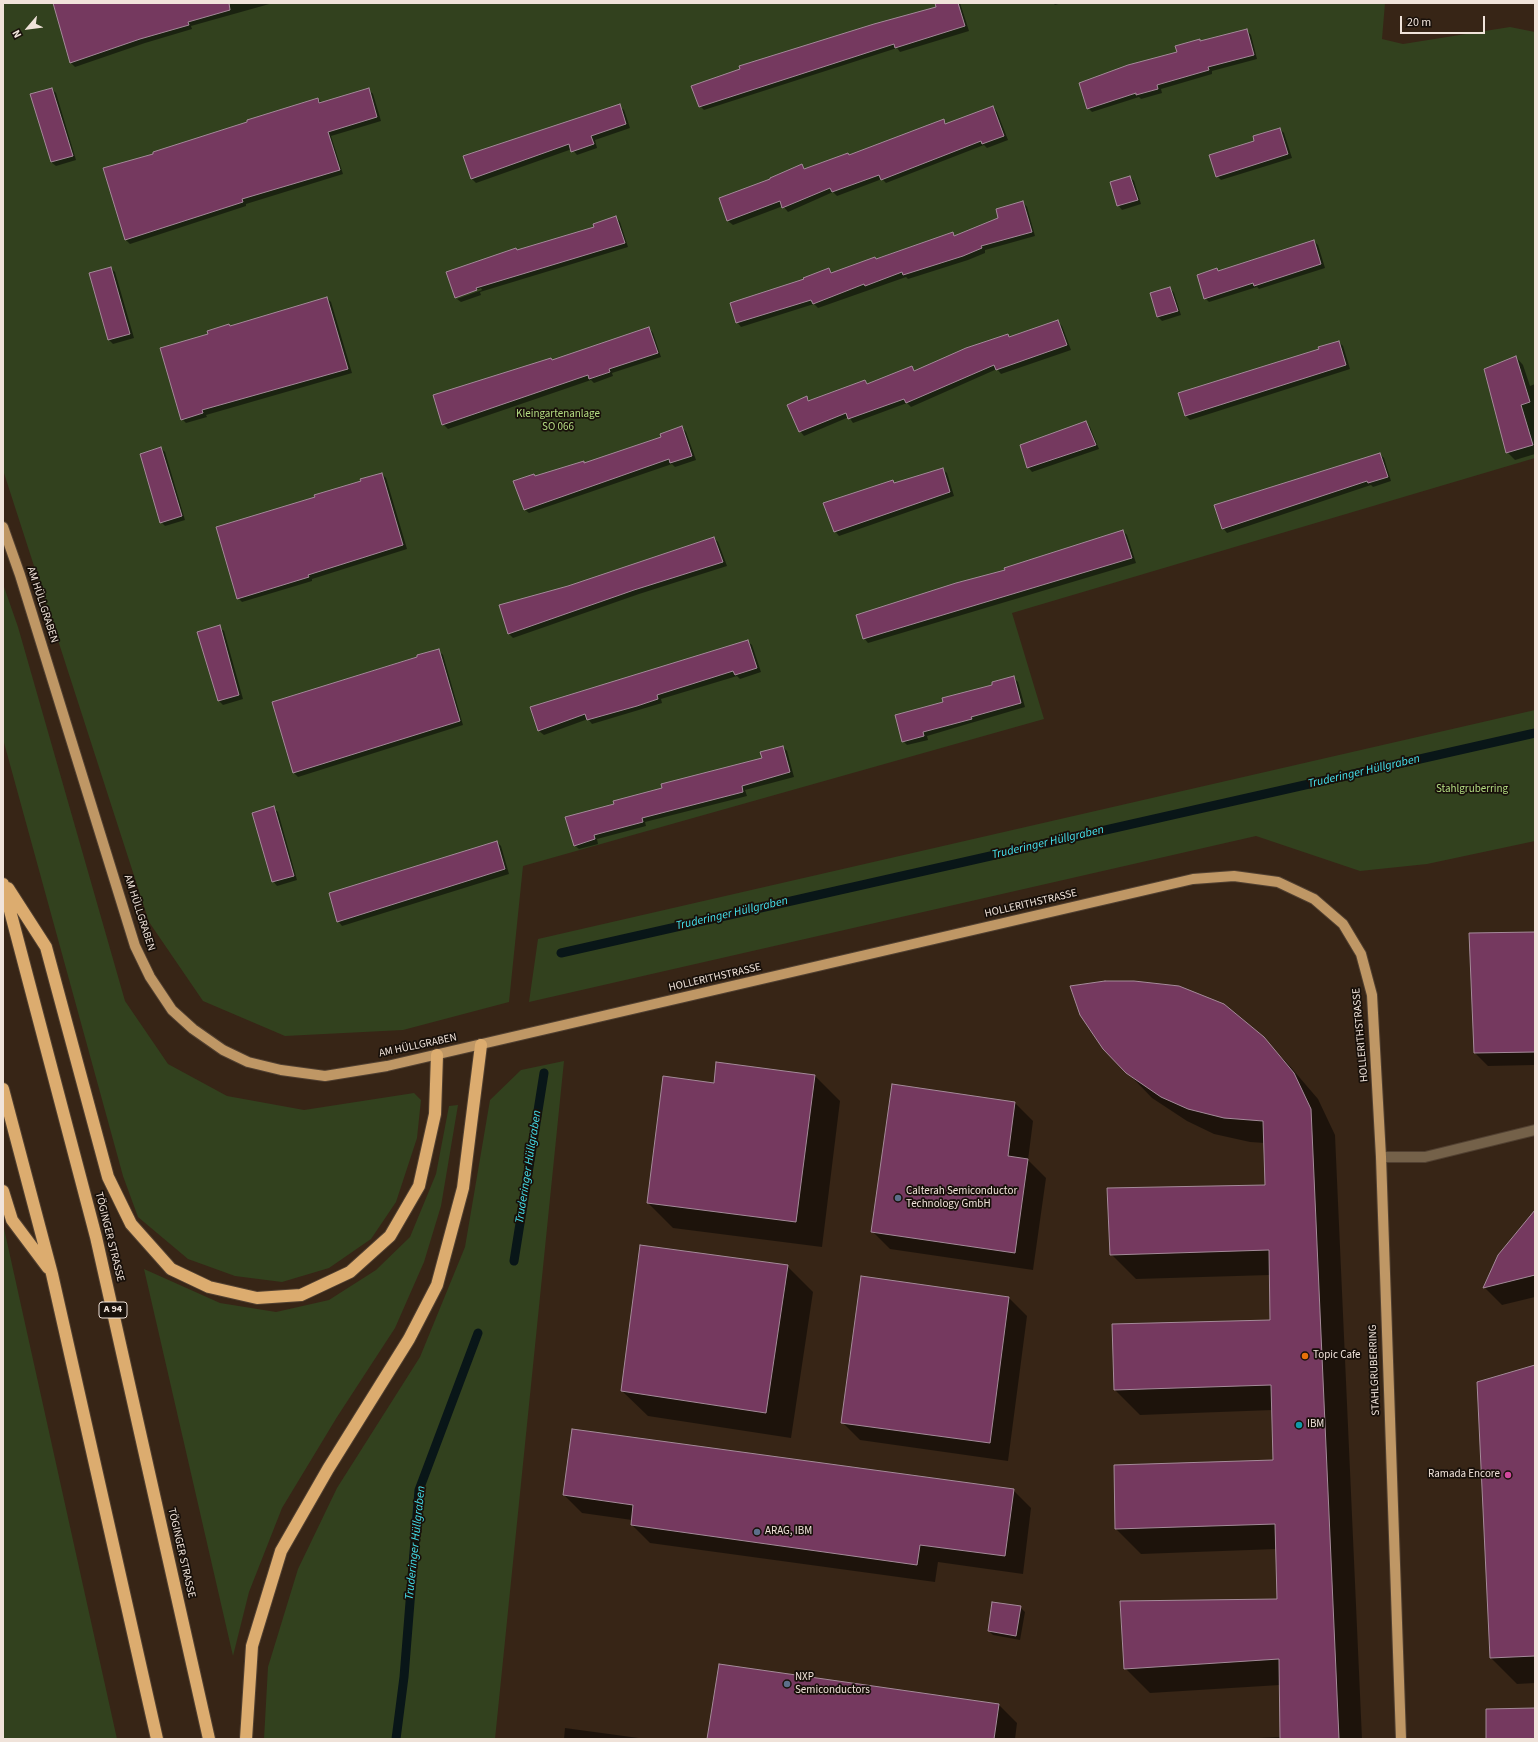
<!DOCTYPE html>
<meta charset="utf-8">
<style>
body{margin:0}
#map{position:relative;width:1538px;height:1742px;overflow:hidden;background:#372516;font-family:"Source Sans 3",sans-serif}
canvas{display:block}
.frame{position:absolute;inset:0;border:4px solid #f0e3da;pointer-events:none}
.north{position:absolute;left:8px;top:8px;width:40px;height:40px;-webkit-text-stroke:3px #18100a;paint-order:stroke;rotate:242deg;font-size:11px;font-weight:700;line-height:16px;text-align:center;color:#f0e3da}
.north::after{content:'';display:block;margin:auto;width:14px;height:18px;background:#f0e3da;clip-path:polygon(50% 0,100% 100%,50% 72%,0 100%)}
.scale{position:absolute;left:1400px;top:16px;width:85px;height:18px;box-sizing:border-box;border:2px solid #f0e3da;border-top:0;padding-left:5px;font-size:12px;line-height:14px;white-space:nowrap;color:#f0e3da;-webkit-text-stroke:3px #18100a;paint-order:stroke}
</style>
<div id="map">
<canvas width="1538" height="1742"></canvas>
<div class="frame"></div>
<div class="north">N</div>
<div class="scale">20 m</div>
</div>
<script>
const context = document.querySelector('canvas').getContext('2d');
context.lineJoin = 'round';
function paint(path, color) { context.fillStyle = color; context.fill(path, 'evenodd'); }
const toPath = rows => new Path2D(rows.map(r => 'M' + r).join(''));
function stroke(path, color, width, dash) { context.strokeStyle = color; context.lineWidth = width; context.lineCap = dash ? 'butt' : 'round'; context.setLineDash(dash || []); context.stroke(path); }
function drawText(font, color, halo, rows, align = 'center') {
  context.font = font + ' "Source Sans 3",sans-serif'; context.lineWidth = 3.5; context.setLineDash([]); context.textBaseline = 'middle'; context.strokeStyle = halo; context.fillStyle = color; for (const [text, x, y, turn = 0] of rows) {
    context.save(); context.translate(x, y); context.rotate((+turn || 0) * Math.PI / 180); context.textAlign = isNaN(turn) ? turn : align; if (halo) context.strokeText(text, 0, 0); context.fillText(text, 0, 0); context.restore();
  }
}
paint(toPath([
 [3,3,1385,3,1382,39,1403,44,1510,27,1535,32,1535,458,1012,613,1044,719,523,866,509,1002,403,1030,285,1036,203,1001,149,922,3,470],
 [3,584,18,627,125,1001,168,1064,227,1096,304,1110,414,1093,421,1100,417,1138,396,1202,371,1239,329,1268,282,1282,235,1276,188,1259,138,1217,123,1176,3,739],
 [1535,710,1535,841,1427,864,1360,871,1256,836,529,1002,538,939],
 [564,1061,495,1739,264,1739,268,1667,298,1569,337,1488,420,1357,465,1247,490,1100,521,1070],
 [458,1105,441,1206,424,1262,395,1328,337,1417,282,1508,249,1592,233,1656,144,1269,220,1303,276,1312,329,1300,376,1270,410,1237,436,1174,449,1106],
 [3,1224,117,1739,3,1739]
]), '#32411e');
paint(toPath([
 [54,3,273,3,191,26,192,29,145,43,75,67,71,63],
 [943,3,960,3,969,31,900,52,897,48,704,110,700,106,937,7],
 [1053,3,1062,3,1055,5],
 [1247,30,1251,35,1257,59,1212,71,1212,74,1161,89,1162,93,1141,99,1139,97,1092,112,1088,108,1200,40,1201,41],
 [52,89,56,93,76,160,56,166,51,162],
 [369,90,373,94,381,121,331,136,343,174,246,204,246,206,130,244,125,239,155,154,318,99,322,103],
 [619,106,624,110,630,128,595,140,597,148,577,155,572,149,476,183,472,179],
 [993,107,997,112,1008,140,987,148,984,145,886,183,882,179,837,196,833,192,788,212,783,206,733,225,728,221,720,199,772,180,802,166,806,170,848,154,850,156,943,120,947,124],
 [1280,129,1284,133,1292,158,1221,180,1217,176],
 [1130,177,1134,181,1141,204,1122,210,1118,205],
 [1023,202,1027,207,1035,236,985,250,985,253,968,260,908,279,906,277,818,308,814,304,741,327,737,322,805,280,828,269,833,273,952,233,955,236,999,218],
 [616,217,620,222,628,247,480,292,481,295,461,302,457,299,482,290,481,288,456,298,447,272,595,228],
 [1314,241,1318,245,1325,268,1259,289,1257,287,1209,302,1205,298,1217,269,1218,271],
 [111,268,115,272,134,338,113,344,109,340],
 [1170,288,1174,293,1181,315,1162,321,1158,317,1151,294],
 [327,298,331,302,352,373,206,415,207,417,186,423,182,419,231,327],
 [1058,322,1062,326,1071,350,1001,374,997,369,911,407,907,403,853,423,849,417,804,436,800,431,806,398,810,401,865,381,868,384,911,367,915,371,1008,335,1011,338],
 [649,328,653,333,661,357,612,373,613,376,594,383,591,380,448,429,443,424,551,359,553,360],
 [1339,342,1343,346,1350,369,1190,420,1186,416,1179,393,1320,350],
 [1516,357,1523,365,1530,386,1535,384,1535,430,1534,431,1535,454,1515,460,1507,452],
 [1086,423,1090,427,1099,449,1032,472,1028,467],
 [682,428,686,432,696,460,675,467,672,464,529,513,524,509,534,475,536,477,584,462,585,464,663,437],
 [161,448,165,452,185,520,165,526,161,522],
 [1380,454,1384,458,1391,481,1373,487,1371,485,1227,533,1223,528],
 [942,469,947,473,954,496,839,536,835,531,893,481,895,484],
 [382,474,386,478,407,549,312,579,312,581,242,602,238,598,316,497],
 [1123,531,1127,535,1136,563,868,643,864,638,1006,571],
 [714,538,718,542,727,566,639,594,513,638,509,634,568,587],
 [219,627,224,631,243,699,223,705,219,701,199,633],
 [747,641,752,645,761,672,740,679,737,676,661,699,662,703,592,724,588,719,544,735,539,731,531,708],
 [438,650,443,655,463,725,298,777,294,773,273,702],
 [1013,677,1018,682,1025,707,927,736,928,740,907,745,903,741,944,703],
 [783,747,787,751,794,777,745,790,747,796,645,822,646,826,597,839,598,844,579,849,574,845,664,789,763,758],
 [273,808,278,812,297,880,277,886,273,881],
 [497,842,501,846,509,874,342,926,338,921],
 [1535,933,1535,1065,1488,1066,1475,1053],
 [1263,1038,1288,1064,1318,1099,1335,1135,1362,1739,1235,1739,1281,1737,1280,1685,1150,1693,1125,1668,1278,1600,1277,1549,1141,1554,1116,1529,1274,1461,1273,1410,1140,1415,1115,1390,1271,1321,1270,1275,1136,1279,1111,1254,1266,1186,1265,1143,1250,1142,1214,1134,1187,1121,1152,1098,1127,1072],
 [815,1076,840,1101,822,1247,673,1228,648,1203],
 [893,1085,1015,1103,1033,1121,1028,1160,1046,1178,1033,1270,890,1249,872,1231],
 [1535,1219,1535,1297,1502,1305,1485,1288,1499,1255],
 [787,1266,813,1292,791,1438,648,1416,622,1391],
 [862,1277,1009,1298,1027,1316,1008,1461,860,1440,842,1422],
 [1535,1366,1535,1683,1517,1684,1491,1658],
 [1013,1490,1031,1508,1023,1574,938,1562,935,1582,650,1543,632,1525,632,1520,582,1513,564,1495],
 [1020,1607,1025,1612,1020,1640,993,1635,989,1631],
 [719,1665,999,1705,1017,1723,1015,1739,708,1739],
 [565,1728,646,1739,564,1739]
]), '#0007');
stroke(toPath([
 [561,953,1535,733],
 [514,1261,544,1073],
 [396,1739,404,1677,419,1490,478,1333]
]), '#091618', 9);
const building = toPath([
 [53,3,229,3,230,10,188,22,189,25,140,39,70,63,53,3],
 [935,3,958,3,965,26,895,48,894,44,699,107,691,86,740,69,739,66,874,24,936,7,935,3],
 [1247,29,1254,55,1208,67,1209,70,1157,85,1158,89,1136,95,1136,93,1087,109,1079,83,1128,65,1177,52,1175,46,1200,39,1200,41,1247,29],
 [52,88,73,156,51,162,30,94,52,88],
 [369,88,377,117,328,132,340,170,242,199,243,202,125,240,103,168,153,154,153,152,247,122,247,120,318,98,319,103,369,88],
 [620,104,626,124,591,136,594,144,571,152,569,144,471,179,463,156,620,104],
 [993,106,1004,136,982,144,981,141,881,180,879,175,832,192,830,188,782,208,780,201,727,221,719,198,770,179,770,178,802,164,804,169,848,153,849,155,944,119,945,124,993,106],
 [1280,128,1288,154,1216,177,1209,155,1254,141,1253,136,1280,128],
 [1130,176,1138,200,1117,206,1110,182,1130,176],
 [1023,201,1032,232,981,246,982,248,963,256,903,275,902,272,865,286,864,284,813,304,811,300,736,323,730,303,804,279,803,278,829,268,831,273,875,257,876,259,953,232,954,236,998,218,996,209,1023,201],
 [616,216,625,243,476,288,477,290,455,298,446,272,516,248,517,250,594,227,593,224,616,216],
 [1314,240,1321,264,1254,286,1253,283,1204,299,1197,275,1217,268,1218,271,1314,240],
 [111,267,130,334,108,340,89,273,111,267],
 [1170,287,1178,311,1157,317,1150,293,1170,287],
 [327,297,348,369,202,410,203,413,181,420,160,348,208,334,207,331,229,324,230,326,327,297],
 [1058,320,1067,345,996,370,994,365,906,403,904,399,848,419,846,413,799,432,787,405,807,396,808,401,865,380,867,384,912,366,914,371,966,348,1008,334,1009,337,1058,320],
 [649,327,658,353,609,369,610,372,589,379,588,375,442,425,433,395,551,358,552,360,649,327],
 [1339,341,1346,365,1185,416,1178,393,1319,349,1318,347,1339,341],
 [1516,356,1530,402,1521,405,1533,445,1506,453,1484,369,1516,356],
 [1086,421,1096,445,1027,468,1020,445,1086,421],
 [682,426,692,456,670,463,669,459,524,510,513,481,534,474,535,476,584,461,584,463,661,437,660,434,682,426],
 [161,447,182,516,160,523,140,454,161,447],
 [1380,453,1388,477,1368,483,1367,481,1222,529,1214,505,1380,453],
 [943,468,950,492,834,532,823,503,893,480,894,483,943,468],
 [382,473,403,545,308,575,309,577,237,599,216,527,315,497,314,495,361,481,360,479,382,473],
 [1123,530,1132,558,863,639,856,615,956,583,1005,570,1004,568,1123,530],
 [714,537,723,562,634,590,508,634,499,605,568,586,714,537],
 [220,625,239,695,218,701,197,632,220,625],
 [748,640,757,668,735,675,733,671,657,695,658,699,637,706,587,720,585,714,538,731,530,707,748,640],
 [439,649,460,721,293,773,272,702,417,657,417,655,439,649],
 [1014,676,1021,703,971,717,972,719,923,732,924,736,902,742,895,715,943,702,942,698,992,685,992,682,1014,676],
 [783,746,790,772,742,786,743,792,642,818,643,822,594,835,595,839,574,846,565,817,614,804,613,801,662,788,661,784,762,758,760,752,783,746],
 [274,806,294,876,272,882,252,813,274,806],
 [497,841,505,869,337,922,329,893,497,841],
 [1535,932,1535,1052,1474,1053,1469,933,1535,932],
 [1105,981,1134,981,1179,986,1224,1004,1264,1037,1294,1073,1311,1109,1339,1739,1280,1739,1279,1659,1124,1669,1120,1601,1277,1599,1275,1524,1115,1529,1114,1465,1273,1460,1271,1385,1114,1390,1112,1324,1270,1320,1269,1250,1110,1255,1107,1188,1265,1185,1263,1121,1224,1118,1188,1109,1161,1097,1126,1073,1103,1049,1080,1015,1070,986,1105,981],
 [716,1062,815,1075,796,1222,647,1203,663,1076,714,1083,716,1062],
 [892,1084,1015,1102,1008,1156,1028,1159,1015,1253,871,1232,892,1084],
 [1535,1210,1535,1275,1483,1288,1498,1255,1535,1210],
 [640,1245,788,1265,766,1413,621,1391,640,1245],
 [861,1276,1009,1297,990,1443,841,1423,861,1276],
 [1535,1365,1535,1656,1490,1658,1477,1382,1535,1365],
 [572,1429,1014,1489,1005,1556,920,1545,917,1565,631,1525,633,1505,563,1495,572,1429],
 [992,1602,1021,1606,1016,1636,988,1631,992,1602],
 [719,1664,999,1704,994,1739,707,1739,719,1664],
 [1535,1708,1535,1739,1486,1739,1486,1709,1535,1708]
]);
paint(building, '#75395f');
stroke(building, '#a48a99', 1);
const minor = toPath([
 [1381,1157,1425,1157,1535,1130]
]);
const major = toPath([
 [3,527,20,575,135,946,150,977,172,1010,193,1029,223,1050,248,1062,281,1070,325,1076,387,1066,1193,879,1234,876,1278,882,1314,899,1343,924,1361,954,1372,995,1381,1157,1401,1739]
]);
const highway = toPath([
 [3,884,96,1237,209,1739],
 [8,888,46,947,108,1177,131,1224,171,1269,209,1287,257,1298,301,1295,350,1272,390,1236,419,1186,435,1114,437,1055],
 [3,1089,52,1274,157,1739],
 [3,1191,12,1220,48,1268],
 [246,1739,252,1646,281,1551,328,1469,409,1339,437,1285,463,1188,481,1045]
]);
stroke(minor, '#514031', 12);
stroke(major, '#514031', 12);
stroke(highway, '#514031', 14);
stroke(minor, '#746149', 10);
stroke(major, '#bf9765', 10);
stroke(highway, '#dcac6f', 12);
for (const [x, y, r, color] of [
 [898,1198,4,"#5c6f8a"],
 [1305,1356,4,"#e8710a"],
 [1299,1425,4,"#0f9aa8"],
 [1508,1475,4,"#d1479c"],
 [757,1532,4,"#5c6f8a"],
 [787,1684,4,"#5c6f8a"]
]) { const dot = new Path2D(); dot.arc(x, y, r, 0, 2 * Math.PI); context.fillStyle = color; context.fill(dot); stroke(dot, '#18100a', 1.5); }
for (const [x, y, w] of [
 [113,1310,28]
]) { const box = new Path2D(); box.roundRect(x - w / 2, y - 8, w, 16, 3); context.fillStyle = '#18100a'; context.fill(box); stroke(box, '#f0e3da', 1); }
drawText('bold 10px', '#f0e3da', null, [
 ["A 94",113,1310]
]);
drawText('11px', '#b5de83', '#18100a', [
 ["Kleingartenanlage",558,415],
 ["SO 066",558,428],
 ["Stahlgruberring",1472,790]
]);
drawText('11px', '#f0e3da', '#18100a', [
 ["AM HÜLLGRABEN",42,605,72],
 ["HOLLERITHSTRASSE",1031,904,-13],
 ["AM HÜLLGRABEN",139,913,72],
 ["HOLLERITHSTRASSE",715,978,-13],
 ["HOLLERITHSTRASSE",1361,1035,-95],
 ["AM HÜLLGRABEN",418,1046,-12],
 ["TÖGINGER STRASSE",109,1237,76],
 ["STAHLGRUBERRING",1375,1370,-92],
 ["TÖGINGER STRASSE",181,1553,77]
]);
drawText('11px', '#f0e3da', '#18100a', [
 ["Calterah Semiconductor",906,1192],
 ["Technology GmbH",906,1205],
 ["Topic Cafe",1313,1356],
 ["IBM",1307,1425],
 ["Ramada Encore",1500,1475,"right"],
 ["ARAG, IBM",765,1532],
 ["NXP",795,1678],
 ["Semiconductors",795,1691]
], 'left');
drawText('italic 12px', '#44e0ec', '#18100a', [
 ["Truderinger Hüllgraben",1364,772,-13],
 ["Truderinger Hüllgraben",1048,843,-13],
 ["Truderinger Hüllgraben",732,914,-13],
 ["Truderinger Hüllgraben",529,1167,-81],
 ["Truderinger Hüllgraben",416,1543,-84]
]);
</script>
